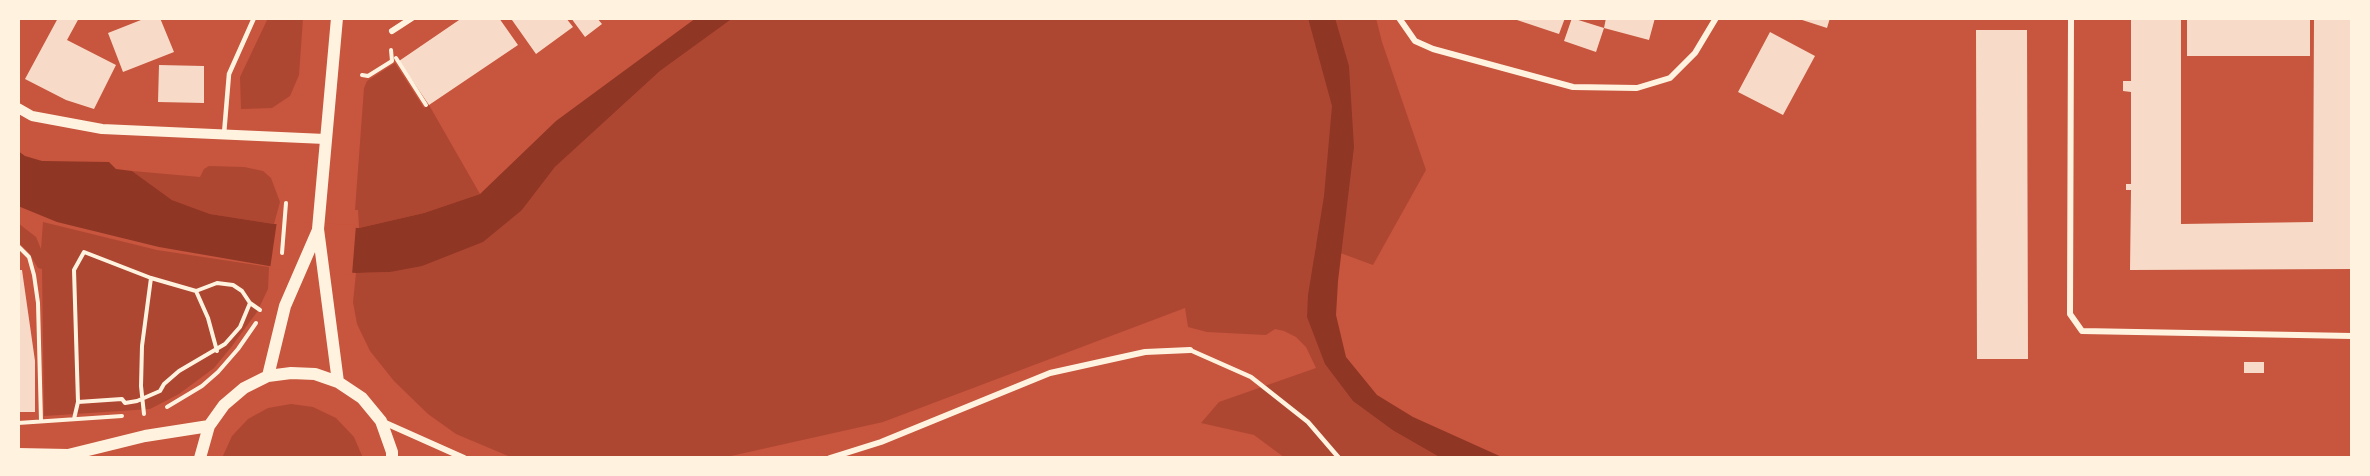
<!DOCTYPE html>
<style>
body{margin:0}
#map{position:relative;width:2370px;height:476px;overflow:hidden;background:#c8553d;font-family:"Asap Condensed",sans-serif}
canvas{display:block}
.frame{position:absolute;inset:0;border:20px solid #fff3e0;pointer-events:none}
</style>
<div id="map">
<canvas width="2370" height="476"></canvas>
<div class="frame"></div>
</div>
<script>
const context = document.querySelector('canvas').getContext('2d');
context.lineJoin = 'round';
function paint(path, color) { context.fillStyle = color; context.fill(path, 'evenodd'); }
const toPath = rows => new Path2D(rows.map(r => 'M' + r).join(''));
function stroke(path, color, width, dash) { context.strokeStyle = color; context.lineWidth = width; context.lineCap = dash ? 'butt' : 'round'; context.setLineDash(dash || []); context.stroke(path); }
paint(toPath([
 [268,18,303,18,299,75,290,96,272,108,241,109,240,77],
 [733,18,1376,18,1382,42,1426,170,1373,265,1316,244,1307,317,1394,431,1441,458,1285,458,1254,435,1201,423,1219,402,1316,368,1306,347,1296,337,1284,331,1275,329,1266,335,1207,332,1188,327,1185,308,883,422,722,458,513,458,456,434,428,414,394,381,370,351,357,324,353,302,356,273,390,272,522,210,555,167,660,71],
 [395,63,424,108,429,105,480,194,424,213,359,228,358,210,355,210,364,88,367,81],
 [209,166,244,167,263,171,271,178,280,202,274,224,210,214,172,200,132,171,200,177,204,169],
 [43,222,157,250,269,267,268,289,257,312,232,346,214,368,179,394,150,409,44,416,42,269,38,268,29,253,18,242,18,223,36,237,41,249],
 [291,404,313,407,336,418,354,437,363,458,222,458,232,436,248,419,268,408]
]), '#ae4732');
paint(toPath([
 [696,18,733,18,660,71,555,167,522,210,483,242,422,266,390,272,356,273,269,266,159,247,57,222,18,206,18,151,25,156,42,161,109,162,116,169,132,171,172,200,210,214,274,224,359,228,424,213,480,194,556,121],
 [1308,18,1335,18,1349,66,1354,147,1338,281,1336,315,1346,357,1377,395,1413,417,1504,458,1441,458,1394,431,1353,401,1325,364,1307,317,1308,295,1324,196,1332,106]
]), '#8f3625');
paint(toPath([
 [277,221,356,225,352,275,270,269]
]), '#c8553d');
paint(toPath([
 [58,18,79,18,67,40,116,65,94,109,66,100,25,79],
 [146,18,160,18,174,52,123,72,108,33],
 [462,18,499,18,518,45,429,105,399,61],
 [515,18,566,18,573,27,536,54,512,20],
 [571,18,597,18,602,24,585,37],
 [1511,18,1565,18,1559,34],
 [1572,18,1604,28,1596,52,1564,41],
 [1606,18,1655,18,1649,40,1604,28],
 [1796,18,1830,18,1827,28],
 [2131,18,2181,18,2181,224,2313,222,2314,18,2352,18,2352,269,2130,270,2131,190,2126,190,2126,184,2131,184,2131,92,2123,91,2123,81,2131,81],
 [2187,18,2310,18,2310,56,2187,56],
 [1976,30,2027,30,2028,359,1977,359],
 [1770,32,1815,56,1783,115,1738,92],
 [159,65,204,66,204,103,158,102],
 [18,270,22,270,35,361,35,412,18,412],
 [2244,362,2264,362,2264,373,2244,373]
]), '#f7dbc8');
stroke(toPath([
 [396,58,426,105],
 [362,75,368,76,392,61,391,50],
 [18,246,29,257,34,275,38,303,41,421],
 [282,253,286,203],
 [196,291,208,318,217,351],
 [78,402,122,399,125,403,137,401,160,391,164,384,179,371,225,344,240,327,250,303],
 [167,407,202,386,218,372,238,349,256,323],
 [144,414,141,386,142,346,151,278],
 [74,419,78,402,74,270,84,252,151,278,196,291,217,283,233,285,242,291,250,303,260,310],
 [18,423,122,416]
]), '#fff3e0', 4);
stroke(toPath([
 [224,134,229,74,254,18],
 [1190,350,1251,377,1308,422,1339,458]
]), '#fff3e0', 4.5);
stroke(toPath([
 [1399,18,1415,41,1433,49,1573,87,1637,88,1670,78,1695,53,1716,18],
 [2071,18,2070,314,2082,331,2352,336],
 [392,31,412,18],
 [381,421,464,458],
 [830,458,881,442,1050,373,1145,352,1190,350]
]), '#fff3e0', 6);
stroke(toPath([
 [18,108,32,116,102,129,325,139]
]), '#fff3e0', 10);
stroke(toPath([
 [337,18,318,229,338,382],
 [268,376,285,306,318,230],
 [18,454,68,455,145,436,209,426],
 [200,458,209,426,224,405,244,388,268,376,291,373,315,374,338,382,362,398,381,421,392,452,392,458]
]), '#fff3e0', 12);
</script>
